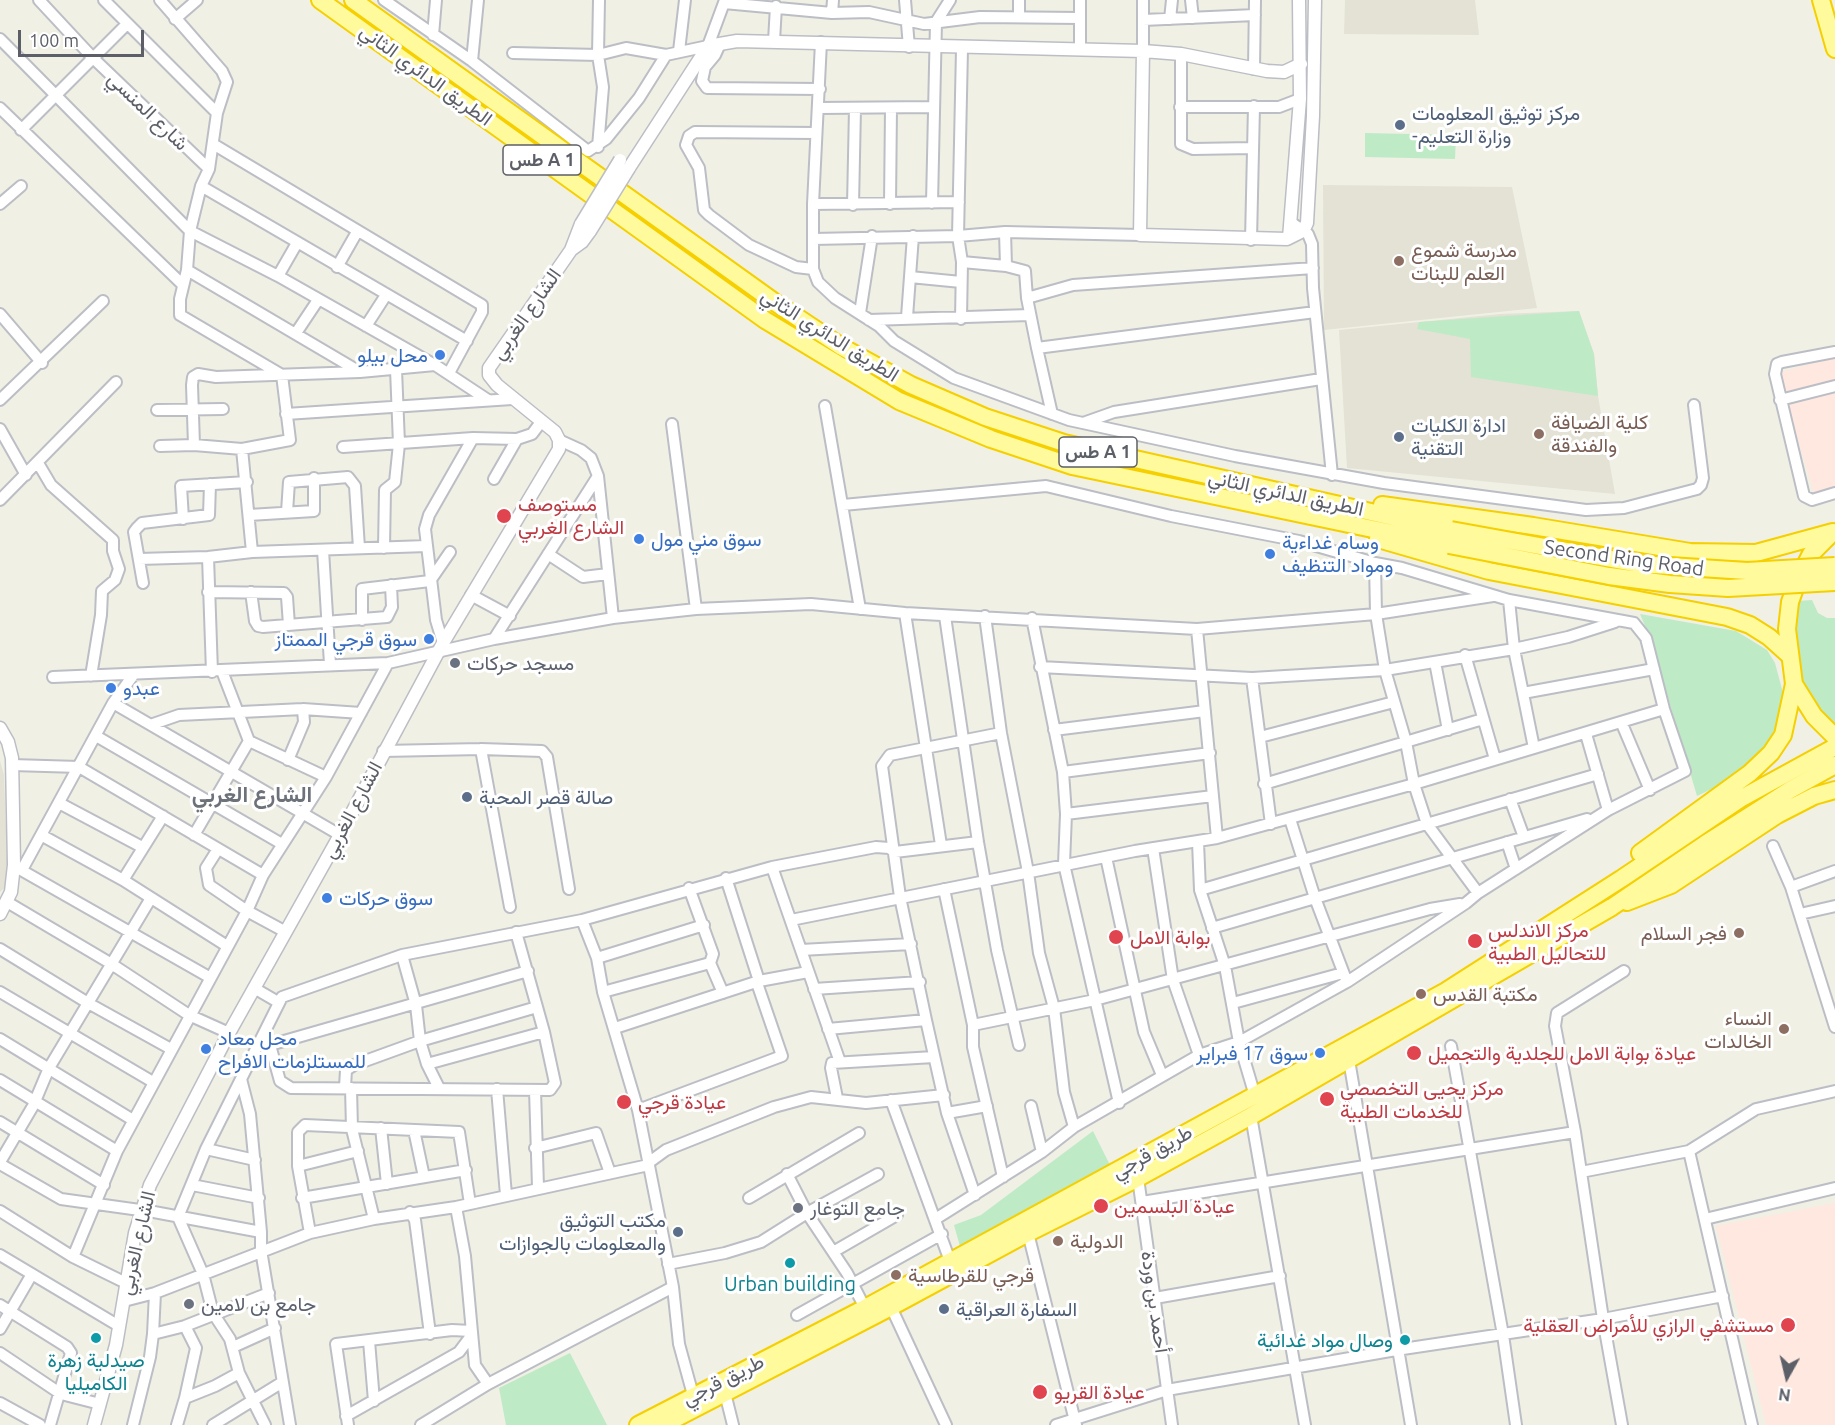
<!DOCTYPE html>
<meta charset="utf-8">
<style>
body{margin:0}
#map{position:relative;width:1835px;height:1425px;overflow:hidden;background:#f0f0e5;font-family:Ubuntu,sans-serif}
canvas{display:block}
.north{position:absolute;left:1757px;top:1347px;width:60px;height:60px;-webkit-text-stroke:4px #fff;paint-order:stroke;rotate:188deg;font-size:16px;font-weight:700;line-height:24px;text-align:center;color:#5c5f67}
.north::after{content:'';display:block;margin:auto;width:21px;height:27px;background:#5c5f67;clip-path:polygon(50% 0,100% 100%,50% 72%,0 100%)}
.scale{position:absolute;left:18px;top:30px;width:126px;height:27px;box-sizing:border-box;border:3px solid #5c5f67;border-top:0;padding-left:8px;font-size:18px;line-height:21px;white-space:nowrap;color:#5c5f67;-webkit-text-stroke:4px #fff;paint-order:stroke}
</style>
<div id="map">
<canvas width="1835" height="1425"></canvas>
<div class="north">N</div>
<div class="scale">100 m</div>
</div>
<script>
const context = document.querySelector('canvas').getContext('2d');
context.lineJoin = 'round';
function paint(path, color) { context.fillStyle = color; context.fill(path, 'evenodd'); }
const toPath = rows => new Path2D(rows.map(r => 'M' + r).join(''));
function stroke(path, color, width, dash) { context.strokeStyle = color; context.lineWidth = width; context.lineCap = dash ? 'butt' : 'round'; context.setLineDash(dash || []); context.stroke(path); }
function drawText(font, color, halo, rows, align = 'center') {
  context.font = font + ' Ubuntu,Vazirmatn,sans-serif'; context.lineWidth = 6; context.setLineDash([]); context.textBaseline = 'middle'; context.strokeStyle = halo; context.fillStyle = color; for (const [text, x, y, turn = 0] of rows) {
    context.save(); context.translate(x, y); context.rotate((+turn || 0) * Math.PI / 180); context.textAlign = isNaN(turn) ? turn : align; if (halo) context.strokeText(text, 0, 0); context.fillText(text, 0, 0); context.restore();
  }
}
paint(toPath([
 [1345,0,1475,0,1479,35,1344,34],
 [1323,185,1512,187,1537,308,1324,330],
 [1579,311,1594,354,1598,396,1615,494,1347,468,1339,330,1500,314],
 [0,761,4,775,8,885,0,892]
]), '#e3e2d5');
paint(toPath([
 [1835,357,1835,489,1814,494,1792,420,1781,372],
 [1835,1203,1835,1425,1766,1425,1716,1226]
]), '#fee8e0');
paint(toPath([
 [1365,133,1456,135,1455,159,1365,157],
 [1579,311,1594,354,1598,396,1471,377,1470,339,1417,329,1419,322],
 [1812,600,1818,613,1827,618,1835,618,1835,728,1815,709,1793,665,1792,624,1798,601],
 [1640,614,1736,631,1767,650,1775,663,1783,693,1781,711,1772,738,1751,764,1724,783,1697,796,1651,640],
 [1093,1131,1110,1165,1063,1194,961,1250,954,1225,981,1215],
 [570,1353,607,1425,506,1425,499,1388]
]), '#bfeac6');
const minor = toPath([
 [39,0,93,58,209,169],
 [104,0,217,113],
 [384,0,472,61,588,151,606,139,639,98,666,55,708,46,725,0],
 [905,0,909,47],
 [1019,0,1019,16],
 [1080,0,1080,18],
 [1143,0,1143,51],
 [1191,0,1193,18],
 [724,3,832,13,869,12,924,24,980,17,1080,18,1080,49],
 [832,13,833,0],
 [175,19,197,0],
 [1170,19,1172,0],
 [1143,20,1255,15],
 [433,35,436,0],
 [0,39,190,231,278,276,435,365],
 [774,41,776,6],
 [821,42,813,204,813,269,818,282,835,298,879,326,894,341,954,378,1069,420,1235,456,1384,483,1586,510,1624,508,1697,489,1701,485,1703,478,1694,405],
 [720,44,715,55,705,67,702,81,707,88,820,89],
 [679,51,685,0],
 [513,53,598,55,599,0],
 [1181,54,1181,144,1193,149,1252,148],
 [472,61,478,0],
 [1254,69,1255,0],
 [1180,107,1279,107,1300,99],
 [0,108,183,285],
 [819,108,933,107],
 [21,130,127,24],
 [213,144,482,305,482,312,449,373],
 [598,147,603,87,598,55,626,48,666,55],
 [201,186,467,341],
 [932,203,936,22,950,0],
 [0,204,21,186],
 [813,204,959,202],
 [890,204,891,108],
 [853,205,855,108],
 [1292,223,1308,234,1312,244,1313,288,1332,475],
 [1005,232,1006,266],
 [813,239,958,236,1005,232,1140,235],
 [1251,240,1254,106],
 [962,262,1006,266,1025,271,1027,298,1037,348],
 [337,267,357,232],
 [813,269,796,267,749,245,709,215,704,210,699,168,686,145,689,136,695,132,816,133],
 [187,270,360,372],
 [278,276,297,243],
 [910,277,961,282],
 [1027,298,1073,285,1313,268],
 [860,313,872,236],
 [0,314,42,363],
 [907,317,913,236],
 [961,319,962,262,958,236,962,49],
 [869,320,1030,315],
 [366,326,386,295],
 [296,333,318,300],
 [1835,352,1782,362,1777,364,1775,374,1804,496,1812,500,1835,493],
 [0,400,103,301],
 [1780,400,1835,386],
 [825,406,860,609],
 [157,410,223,409],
 [286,414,512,399],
 [1052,414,1037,348,1315,312],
 [1083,423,1114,412,1321,379],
 [672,424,696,609],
 [0,429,26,475],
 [559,440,581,450,591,458,598,476,613,618],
 [194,445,192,385,193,377,198,374,216,377,360,372,435,365,488,400],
 [160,446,194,445,242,449,290,440,282,375,180,315,180,299,187,270,190,231,201,186,209,169,217,113,227,82,222,71,160,0],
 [343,447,473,438,517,439,532,434,541,422],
 [242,449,252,552],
 [38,463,51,485,113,540,113,551,119,569,115,580,102,591,101,615,91,676],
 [494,479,517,439],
 [0,500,116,382],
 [843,505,1046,486,1171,516,1299,541,1375,563,1376,614,1385,670,1406,742,1414,784,1427,824,1478,893],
 [287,512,289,482,348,477,355,486,359,548],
 [249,515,314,511,314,478],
 [183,519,181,486,247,482],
 [384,548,385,490,395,482,399,444,396,369],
 [323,550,330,664],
 [548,554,583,577,608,574],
 [208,557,212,672],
 [139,559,208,557,252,552,427,546],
 [143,583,134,532,137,528,142,523,209,515,210,484],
 [208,592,284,593,287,597,289,625],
 [251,592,255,621,258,626,263,627,387,617,392,607,391,585],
 [471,595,510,616],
 [1509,600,1514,649,1534,748],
 [905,613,941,845],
 [945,616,978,842,997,950,1019,1045],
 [985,616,1001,733,1028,872,1039,953,1054,1008,1064,1092,1074,1127],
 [1032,618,1063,772,1066,814,1064,864,1119,1103],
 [362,620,362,589,430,581,450,552],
 [1197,629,1217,838],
 [494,639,598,476],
 [443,643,436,620,425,529,429,515,473,438],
 [1465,655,1495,759],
 [1435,662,1448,730],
 [1040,667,1252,678,1385,670,1514,649,1568,637,1615,622],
 [222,671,249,741,326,777],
 [53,677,388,663,494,639,613,618,696,609,811,604,905,613,1197,629,1376,614,1493,596],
 [1252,678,1271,824],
 [1523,693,1654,669],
 [113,703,340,835],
 [153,724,179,715,303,709,361,713],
 [1622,724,1650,790],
 [1054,730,1205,711],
 [1586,734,1608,810],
 [96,736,282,844],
 [1260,737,1394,702],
 [481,749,510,907],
 [383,751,481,749,542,751,547,757,569,889],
 [288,760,304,722,303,709],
 [12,765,79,767,263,875],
 [1063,772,1210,753],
 [1264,784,1483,719],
 [1510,799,1524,837],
 [59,803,142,847],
 [1066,814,1213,796],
 [1290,819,1315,898,1347,982],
 [41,835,123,880,227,946],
 [194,835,249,741],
 [1198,842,1200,890,1225,966,1239,1042,1255,1096],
 [1507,842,1516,869],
 [1773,846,1791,887,1835,1027],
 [1153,848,1173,980,1199,1055],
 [218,849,206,868,209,885,247,911,284,931],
 [1106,857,1144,1032,1162,1075],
 [772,867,840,1062],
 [21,870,209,977],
 [14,871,23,868,113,703,134,674],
 [123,880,163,816],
 [1791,887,1835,871],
 [689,888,713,954,710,963,723,993],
 [944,889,973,1025,973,1047,1003,1177],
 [1200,890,1598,774],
 [7,902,110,963,189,1015,229,1033],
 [1800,914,1835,906],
 [582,920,597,958,603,992,638,1110,673,1287,679,1344,693,1395],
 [791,920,1135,851,1217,838,1414,784,1664,709],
 [1212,928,1587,819],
 [0,949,88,1003,171,1049],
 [801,950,911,944],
 [402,955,416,1005,420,1041,427,1064,439,1088],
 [597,958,704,925],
 [759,981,808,972],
 [254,988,278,1002],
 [814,989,920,982],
 [0,992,153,1082],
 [603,992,710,963],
 [1233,1003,1343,973],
 [973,1025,1095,1000,1430,909,1460,904],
 [615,1028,759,981,726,878],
 [828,1029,926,1020],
 [264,1034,270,1045,280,1081,291,1088,550,1090,555,1083,544,1032,516,932],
 [0,1039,133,1120],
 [270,1045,528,971],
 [1451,1046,1503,1335,1516,1425],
 [1349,1060,1411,1425],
 [427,1064,544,1032],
 [0,1080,117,1151],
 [345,1087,346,1070,354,1065,420,1041,537,1007],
 [351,1088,352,1129,374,1219],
 [497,1089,506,1195],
 [535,1090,538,1187],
 [837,1098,831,1068,832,1063,934,1057],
 [891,1100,950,1261],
 [1031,1106,1042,1152],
 [638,1110,782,1056,757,983],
 [947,1113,987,1106],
 [1251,1116,1305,1425],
 [0,1122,104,1185],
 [381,1128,387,1184],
 [414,1130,424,1177],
 [1575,1132,1603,1319,1622,1425],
 [535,1148,596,1133,610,1173],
 [206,1149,255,1160],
 [1689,1151,1752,1425],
 [0,1162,33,1106,49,1068,151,898],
 [0,1164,61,1199,154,1212,261,1232,250,1114,241,1079],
 [298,1166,358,1151],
 [1581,1172,1689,1151,1756,1109,1835,1091],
 [787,1174,807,1213,847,1273,865,1308],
 [1138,1178,1172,1425],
 [192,1185,259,1198],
 [975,1195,947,1113,926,1020,900,897,882,766,890,755,1001,733],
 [302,1198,466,1170],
 [749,1198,859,1133],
 [1142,1202,1575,1132,1555,1026,1557,1013,1624,971],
 [456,1207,465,1256,475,1365,488,1384],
 [0,1211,73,1257,126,1283],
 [410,1212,415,1220,430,1334],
 [937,1218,1042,1152,1074,1127,1199,1055,1239,1042,1347,982,1466,903,1478,893,1608,810,1685,771,1664,709,1646,638,1634,623,1509,600,1402,568,1375,563],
 [1705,1219,1835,1188],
 [261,1232,261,1250,290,1425],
 [310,1233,298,1166,298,1132,305,1125,459,1132,470,1204],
 [1028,1233,1076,1425],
 [833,1252,897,1215],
 [0,1255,119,1326],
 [73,1257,117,1151,247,911,263,875,326,777,388,663],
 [668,1264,725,1253,761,1242,807,1213,878,1174],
 [1155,1298,1280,1276],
 [124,1301,155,1293,310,1233,374,1219,456,1207,644,1166,666,1150,774,1107,811,1097,866,1103,944,1095],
 [0,1305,67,1347,71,1353,50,1425],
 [891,1307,946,1425],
 [797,1315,942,1234],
 [0,1329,32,1274],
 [153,1334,155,1293],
 [369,1341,374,1401],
 [233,1347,275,1328],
 [0,1353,61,1394,100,1404],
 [725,1393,733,1425],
 [185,1398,196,1348,185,1326,269,1293],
 [0,1403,40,1425],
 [346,1416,459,1352,471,1336],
 [133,1425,150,1357,153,1334,185,1326],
 [177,1425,185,1398,215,1386,239,1373],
 [213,1425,281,1383],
 [265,1425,239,1373,230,1339,213,1313,203,1274,178,1217,206,1149,282,997,402,955,582,920,772,867,876,847,889,848,895,852,978,842],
 [348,1425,336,1344,452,1330,471,1331],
 [421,1425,488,1384,673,1287],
 [1056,1425,1167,1390,1396,1350,1603,1319,1723,1296]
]);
const tertiary = toPath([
 [1143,51,1140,235,1287,239,1303,231,1307,223,1313,116,1315,0],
 [629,168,708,46,737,41,1143,51,1181,54,1267,71,1284,72,1301,64],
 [1289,238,1300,99,1299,0],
 [571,250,581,224],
 [0,728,8,742,12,758,14,865,11,892,0,914],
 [94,1425,116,1345,135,1233,150,1185,229,1033,340,835,443,643,559,449,559,440,555,432,497,385,489,375,489,368,571,250,582,242,590,231]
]);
const trunk = toPath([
 [320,0,765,320,899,401,991,439,1072,466,1449,545],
 [353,0,773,301,842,347,911,385,985,417,1064,443,1451,530],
 [1821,0,1835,49],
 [1382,505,1533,526,1690,552,1756,553,1833,532],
 [1830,535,1811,554,1799,577,1790,602,1787,629,1794,684,1814,716,1835,737],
 [1378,539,1489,571,1727,617,1750,625,1769,637,1789,655],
 [1640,853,1750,773,1771,753,1783,735,1794,684],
 [1627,902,1671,885,1777,815,1814,796,1835,790],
 [638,1425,865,1308,1446,991,1621,879,1740,799,1835,747],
 [663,1425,891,1307,1028,1233,1138,1178,1251,1116,1612,907,1705,844,1790,790,1835,765]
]);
stroke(minor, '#bcbec5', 14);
stroke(tertiary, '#bcbec5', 15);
stroke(trunk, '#f5cf00', 20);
stroke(minor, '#fff', 10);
stroke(tertiary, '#fff', 12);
stroke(trunk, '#fffa9c', 16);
const tertiaryBridge = toPath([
 [581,224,620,160],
 [590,231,629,168]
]);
const trunkBridge = toPath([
 [1451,530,1639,564,1747,571,1835,566],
 [1449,545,1609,576,1670,584,1728,588,1835,582]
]);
stroke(tertiaryBridge, '#bcbec5', 15, []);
stroke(trunkBridge, '#f5cf00', 20, []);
stroke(tertiaryBridge, '#fff', 12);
stroke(trunkBridge, '#fffa9c', 16);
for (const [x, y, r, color] of [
 [1400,125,6,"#5c6f8a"],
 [1399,261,6,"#8d6e63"],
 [440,355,6,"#3f7fe0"],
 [1539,434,6,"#8d6e63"],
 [1399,437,6,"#5c6f8a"],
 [504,516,8,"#e0444e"],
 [639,539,6,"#3f7fe0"],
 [1270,554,6,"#3f7fe0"],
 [429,639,6,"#3f7fe0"],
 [455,663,6,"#6b7280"],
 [111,688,6,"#3f7fe0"],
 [467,797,6,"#5c6f8a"],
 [327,898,6,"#3f7fe0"],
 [1739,933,6,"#8d6e63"],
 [1116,937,8,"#e0444e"],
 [1475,941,8,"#e0444e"],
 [1421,994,6,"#8d6e63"],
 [1784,1029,6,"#8d6e63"],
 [206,1049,6,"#3f7fe0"],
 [1320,1053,6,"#3f7fe0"],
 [1414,1053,8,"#e0444e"],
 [1327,1099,8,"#e0444e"],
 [624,1102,8,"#e0444e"],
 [1101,1206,8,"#e0444e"],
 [798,1208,6,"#6b7280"],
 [678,1232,6,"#5c6f8a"],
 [1058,1241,6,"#8d6e63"],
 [790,1263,6,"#0f9aa8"],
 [896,1275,6,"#8d6e63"],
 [189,1304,6,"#6b7280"],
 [944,1309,6,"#5c6f8a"],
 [1788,1325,8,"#e0444e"],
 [96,1338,6,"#0f9aa8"],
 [1405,1340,6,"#0f9aa8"],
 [1040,1392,8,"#e0444e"]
]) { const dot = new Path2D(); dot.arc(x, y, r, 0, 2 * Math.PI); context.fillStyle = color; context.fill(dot); stroke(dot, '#fff', 2); }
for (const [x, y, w] of [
 [542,160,78],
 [1098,452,78]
]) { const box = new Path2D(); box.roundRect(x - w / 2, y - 15, w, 30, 4.5); context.fillStyle = '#fff'; context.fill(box); stroke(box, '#5c5f67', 1.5); }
drawText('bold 18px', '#5c5f67', null, [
 ["طس A 1",542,160],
 ["طس A 1",1098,452]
]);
drawText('20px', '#5c5f67', '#fff', [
 ["الطريق الدائري الثاني",426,75,36],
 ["شارع المنسي",148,111,44],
 ["الشارع الغربي",526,314,-55],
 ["الطريق الدائري الثاني",830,335,32],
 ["الطريق الدائري الثاني",1286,493,12],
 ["Second Ring Road",1624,558,8],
 ["الشارع الغربي",352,810,-62],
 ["طريق قرجي",1152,1152,-29],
 ["الشارع الغربي",137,1243,-77],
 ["أحمد بن وردة",1155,1302,82],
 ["طريق قرجي",723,1380,-27]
]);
drawText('20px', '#4e5e75', '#fff', [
 ["مركز توثيق المعلومات",1412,113],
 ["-وزارة التعليم",1412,136],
 ["ادارة الكليات",1411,425],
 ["التقنية",1411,448],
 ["صالة قصر المحبة",479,797],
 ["مكتب التوثيق",666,1220,"right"],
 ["والمعلومات بالجوازات",666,1243,"right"],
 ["السفارة العراقية",956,1309]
], 'left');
drawText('20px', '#785e54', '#fff', [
 ["مدرسة شموع",1411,250],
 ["العلم للبنات",1411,273],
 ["كلية الضيافة",1551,422],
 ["والفندقة",1551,445],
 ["فجر السلام",1727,933,"right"],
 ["مكتبة القدس",1433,994],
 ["النساء",1772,1018,"right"],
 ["الخالدات",1772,1041,"right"],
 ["الدولية",1070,1241],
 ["قرجي للقرطاسية",908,1275]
], 'left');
drawText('20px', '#366cbe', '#fff', [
 ["محل بيلو",428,355,"right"],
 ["سوق مني مول",651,539],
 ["وسام غداءية",1282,542],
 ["ومواد التنظيف",1282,565],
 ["سوق قرجي الممتاز",417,639,"right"],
 ["عبدو",123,688],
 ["سوق حركات",339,898],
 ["محل معاد",218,1038],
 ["للمستلزمات الافراح",218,1061],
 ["سوق 17 فبراير",1308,1053,"right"]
], 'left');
drawText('20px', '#be3a42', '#fff', [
 ["مستوصف",518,504],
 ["الشارع الغربي",518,527],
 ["مركز الاندلس",1488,930],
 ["للتحاليل الطبية",1488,953],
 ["بوابة الامل",1130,937],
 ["عيادة بوابة الامل للجلدية والتجميل",1428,1053],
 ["مركز يحيى التخصصي",1340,1088],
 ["للخدمات الطبية",1340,1111],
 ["عيادة قرجي",638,1102],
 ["عيادة البلسمين",1114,1206],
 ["مستشفي الرازي للأمراض العقلية",1774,1325,"right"],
 ["عيادة القريو",1054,1392]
], 'left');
drawText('20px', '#5b616d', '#fff', [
 ["مسجد حركات",467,663],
 ["جامع التوغار",810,1208],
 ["جامع بن لامين",201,1304]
], 'left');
drawText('20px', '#0d838f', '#fff', [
 ["Urban building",790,1284],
 ["وصال مواد غدائية",1393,1340,"right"],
 ["صيدلية زهرة",96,1360],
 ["الكاميليا",96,1383]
]);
drawText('bold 22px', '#6d7179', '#fff', [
 ["الشارع الغربي",252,795]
]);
</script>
